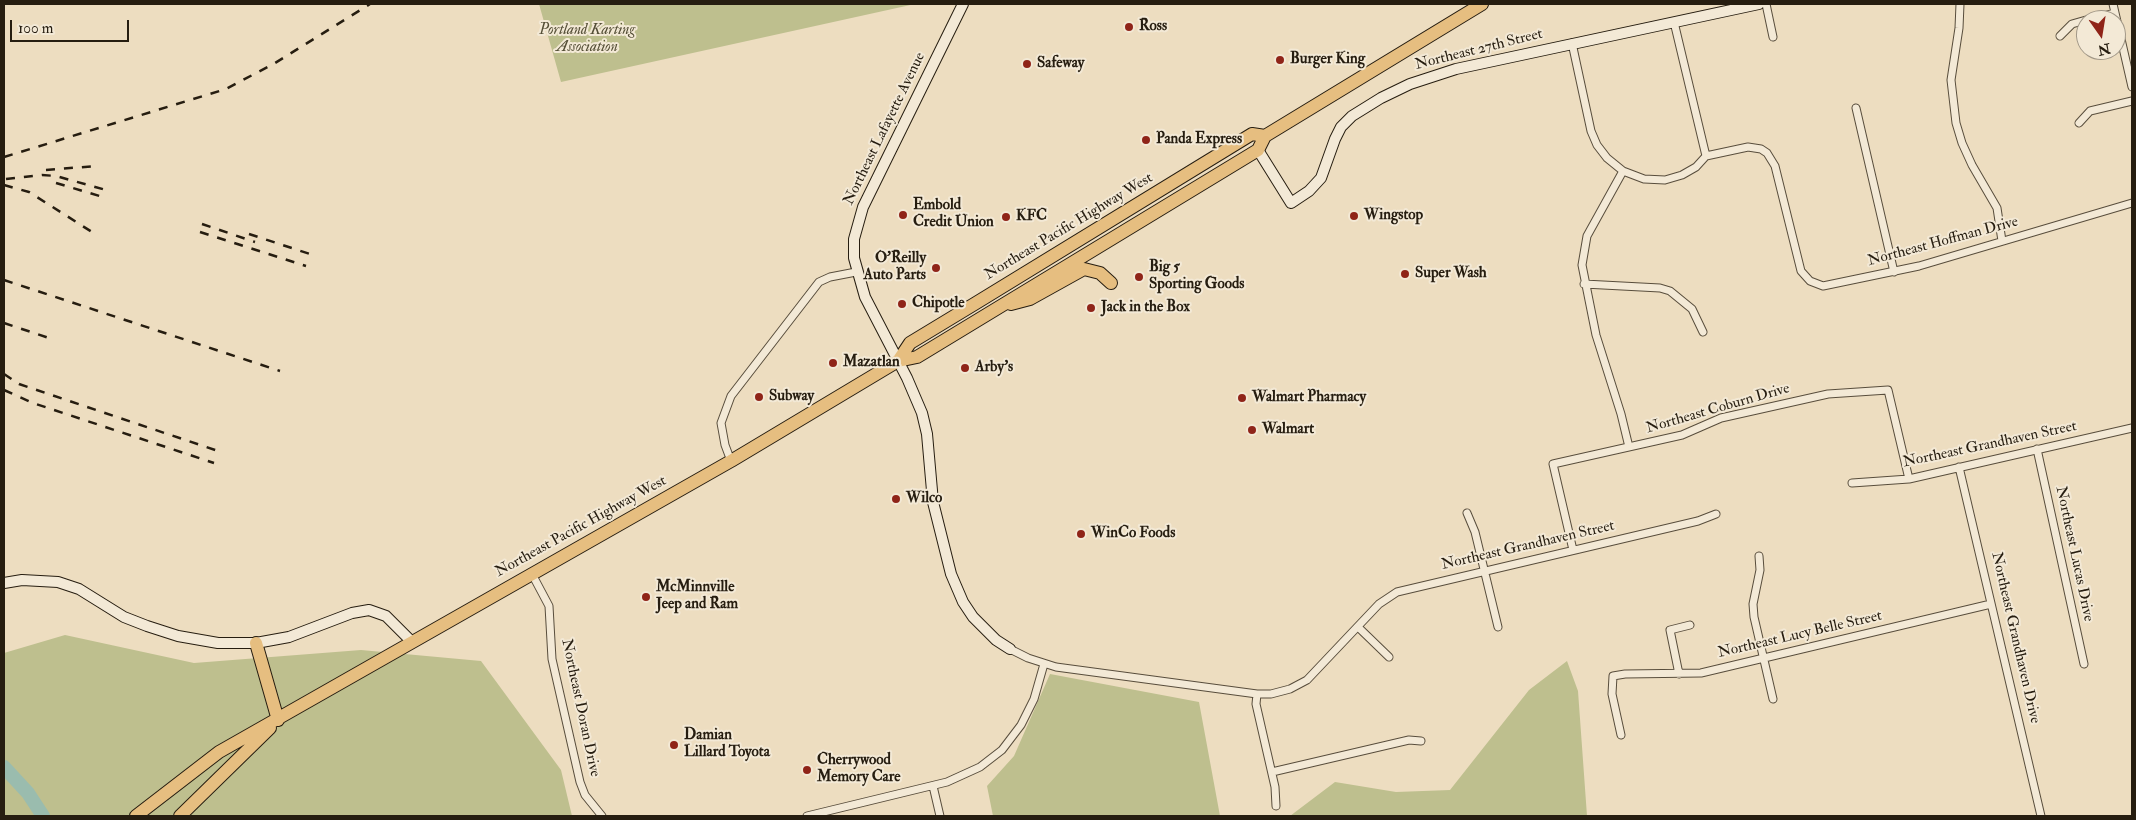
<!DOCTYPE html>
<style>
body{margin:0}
#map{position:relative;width:2136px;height:820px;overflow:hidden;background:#edddc0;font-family:"IM FELL Double Pica",serif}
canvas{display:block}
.frame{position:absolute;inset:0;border:5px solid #261d10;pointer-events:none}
.north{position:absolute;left:2076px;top:10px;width:50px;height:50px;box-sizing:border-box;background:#f3e9d6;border:1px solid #a19787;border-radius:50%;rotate:167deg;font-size:14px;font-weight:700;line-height:20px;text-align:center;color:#261d10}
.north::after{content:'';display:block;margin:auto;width:18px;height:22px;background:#8f2418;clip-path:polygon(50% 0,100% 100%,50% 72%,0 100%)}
.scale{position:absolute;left:10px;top:20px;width:119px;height:22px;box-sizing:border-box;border:2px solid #261d10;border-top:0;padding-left:6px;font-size:15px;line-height:18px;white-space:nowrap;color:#261d10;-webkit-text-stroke:4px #f3e9d6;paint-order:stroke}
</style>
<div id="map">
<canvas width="2136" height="820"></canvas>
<div class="frame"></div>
<div class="north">N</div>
<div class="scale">100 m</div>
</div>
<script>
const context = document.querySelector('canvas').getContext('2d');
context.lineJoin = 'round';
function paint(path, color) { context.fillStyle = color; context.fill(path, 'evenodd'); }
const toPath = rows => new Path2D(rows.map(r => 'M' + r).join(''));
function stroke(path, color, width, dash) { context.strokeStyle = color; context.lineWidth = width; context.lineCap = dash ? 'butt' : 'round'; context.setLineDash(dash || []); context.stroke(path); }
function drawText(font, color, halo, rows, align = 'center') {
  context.font = font + ' "IM FELL Double Pica",serif'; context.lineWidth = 4; context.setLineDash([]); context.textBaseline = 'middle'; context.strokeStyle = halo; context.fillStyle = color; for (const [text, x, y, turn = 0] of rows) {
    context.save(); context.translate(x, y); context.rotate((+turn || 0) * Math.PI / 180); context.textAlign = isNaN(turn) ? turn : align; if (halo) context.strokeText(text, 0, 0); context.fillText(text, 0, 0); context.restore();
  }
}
paint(toPath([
 [539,4,915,4,561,82],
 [65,635,194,663,361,650,481,661,561,770,572,816,4,816,4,653],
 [1567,661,1578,691,1587,816,1290,816,1335,782,1396,792,1450,790,1529,690],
 [1050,674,1199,702,1220,816,993,816,987,786,1014,756]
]), '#bebf8e');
stroke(toPath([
 [4,767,28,793,43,816]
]), '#9abcae', 14);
const street = toPath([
 [1766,4,1773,37],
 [1960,4,1959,28,1951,80,1956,123,1962,143,1972,165,1997,208,2002,241],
 [2113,4,2132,87],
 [2087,20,2115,13],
 [1674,22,1706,156],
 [2060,36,2072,24,2086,20],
 [1572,43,1591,131,1597,145,1607,158,1623,171,1644,179,1665,180,1682,175,1696,167,1706,156],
 [1856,108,1894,272],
 [2079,123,2090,111,2132,101],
 [1706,156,1748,147,1761,149,1767,153,1775,166,1801,271,1810,281,1823,286,1919,266,2132,203],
 [1623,171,1587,236,1582,265,1596,335,1621,414,1629,447],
 [1584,284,1660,288,1670,291,1692,309,1703,332],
 [2037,449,2084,664],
 [731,461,725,445,721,423,731,396,819,282,830,277,856,272],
 [1959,467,2041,816],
 [1852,483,1909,479,2132,428],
 [1467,513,1475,532,1498,627],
 [1573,550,1553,464,1682,435,1721,418,1828,394,1888,390,1909,479],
 [1759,556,1760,570,1753,604,1754,617,1773,699],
 [532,574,549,606,552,659,580,782,585,795,602,816],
 [1358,627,1389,657],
 [1010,649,1028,658,1056,667,1257,694,1271,694,1290,689,1307,680,1379,604,1397,592,1698,521,1716,514],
 [1679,674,1670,630,1690,625],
 [1257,694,1256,704,1275,787,1276,806],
 [1621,735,1612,694,1613,676,1625,674,1701,673,1991,604],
 [1272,772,1409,740,1421,741],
 [933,786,940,816],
 [807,816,947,782,980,767,1002,750,1021,725,1034,699,1044,664]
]);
const secondary = toPath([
 [963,4,863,207,854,239,854,258,865,297,907,378,922,413,927,434,933,502,951,574,963,602,973,617,996,640,1010,649],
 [1258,150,1291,203,1309,191,1321,178,1335,139,1341,127,1352,116,1381,98,1410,84,1456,69,1759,4],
 [4,583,22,580,58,582,79,589,124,617,147,626,178,636,218,643,256,643,289,637,352,613,369,610,386,616,412,642]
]);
const highway = toPath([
 [1011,304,1030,299,1084,269,1100,273,1111,283],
 [898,361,910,343,976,303,1252,134,1265,136],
 [256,643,278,720],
 [136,816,219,752,731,461,898,361,917,357,1258,150,1265,136,1482,4],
 [180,816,270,728]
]);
stroke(street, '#584d3c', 9);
stroke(secondary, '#261d10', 12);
stroke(highway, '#261d10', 14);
stroke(street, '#f3e9d6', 7);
stroke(secondary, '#f3e9d6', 10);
stroke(highway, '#e6be80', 12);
stroke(toPath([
 [4,157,226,89,275,63,370,4],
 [46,170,96,166],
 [6,179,42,175,56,176,106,190],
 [56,183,103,197],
 [4,185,29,192,92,232],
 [202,224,255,242],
 [200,232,306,266],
 [249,234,310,254],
 [4,280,280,371],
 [4,323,52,339],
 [4,374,19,384,218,451],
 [4,390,33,403,214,463]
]), '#261d10', 2.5, [9, 9]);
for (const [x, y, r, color] of [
 [1129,27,5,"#8f2418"],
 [1280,60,5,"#8f2418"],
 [1027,64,5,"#8f2418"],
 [1146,140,5,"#8f2418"],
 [903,215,5,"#8f2418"],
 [1354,216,5,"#8f2418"],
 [1006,217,5,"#8f2418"],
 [936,268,5,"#8f2418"],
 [1405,274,5,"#8f2418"],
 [1139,277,5,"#8f2418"],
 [902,304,5,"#8f2418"],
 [1091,308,5,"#8f2418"],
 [833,363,5,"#8f2418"],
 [965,368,5,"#8f2418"],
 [759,397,5,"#8f2418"],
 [1242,398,5,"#8f2418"],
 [1252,430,5,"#8f2418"],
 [896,499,5,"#8f2418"],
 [1081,534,5,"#8f2418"],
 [646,597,5,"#8f2418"],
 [674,745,5,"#8f2418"],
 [807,770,5,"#8f2418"]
]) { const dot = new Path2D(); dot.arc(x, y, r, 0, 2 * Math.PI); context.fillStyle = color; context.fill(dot); stroke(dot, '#f3e9d6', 2); }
drawText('bold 15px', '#261d10', '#f3e9d6', [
 ["Ross",1139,27],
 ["Burger King",1290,60],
 ["Safeway",1037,64],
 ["Panda Express",1156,140],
 ["Embold",913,206],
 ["Credit Union",913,223],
 ["Wingstop",1364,216],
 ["KFC",1016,217],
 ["O'Reilly",926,259,"right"],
 ["Auto Parts",926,276,"right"],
 ["Big 5",1149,268],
 ["Sporting Goods",1149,285],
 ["Super Wash",1415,274],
 ["Chipotle",912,304],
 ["Jack in the Box",1101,308],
 ["Mazatlan",843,363],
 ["Arby's",975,368],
 ["Subway",769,397],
 ["Walmart Pharmacy",1252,398],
 ["Walmart",1262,430],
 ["Wilco",906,499],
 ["WinCo Foods",1091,534],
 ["McMinnville",656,588],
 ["Jeep and Ram",656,605],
 ["Damian",684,736],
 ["Lillard Toyota",684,753],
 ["Cherrywood",817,761],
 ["Memory Care",817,778]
], 'left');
drawText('italic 15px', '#544e36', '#f3e9d6', [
 ["Portland Karting",587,31],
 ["Association",587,48]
]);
drawText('15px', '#261d10', '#f3e9d6', [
 ["Northeast 27th Street",1479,50,-14],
 ["Northeast Lafayette Avenue",885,129,-64],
 ["Northeast Pacific Highway West",1069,227,-31],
 ["Northeast Hoffman Drive",1943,242,-15],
 ["Northeast Coburn Drive",1718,409,-16],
 ["Northeast Grandhaven Street",1990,445,-12],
 ["Northeast Pacific Highway West",581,527,-29],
 ["Northeast Grandhaven Street",1528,546,-13],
 ["Northeast Lucas Drive",2074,554,78],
 ["Northeast Lucy Belle Street",1800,635,-13],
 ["Northeast Grandhaven Drive",2015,638,77],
 ["Northeast Doran Drive",580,708,78]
]);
</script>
